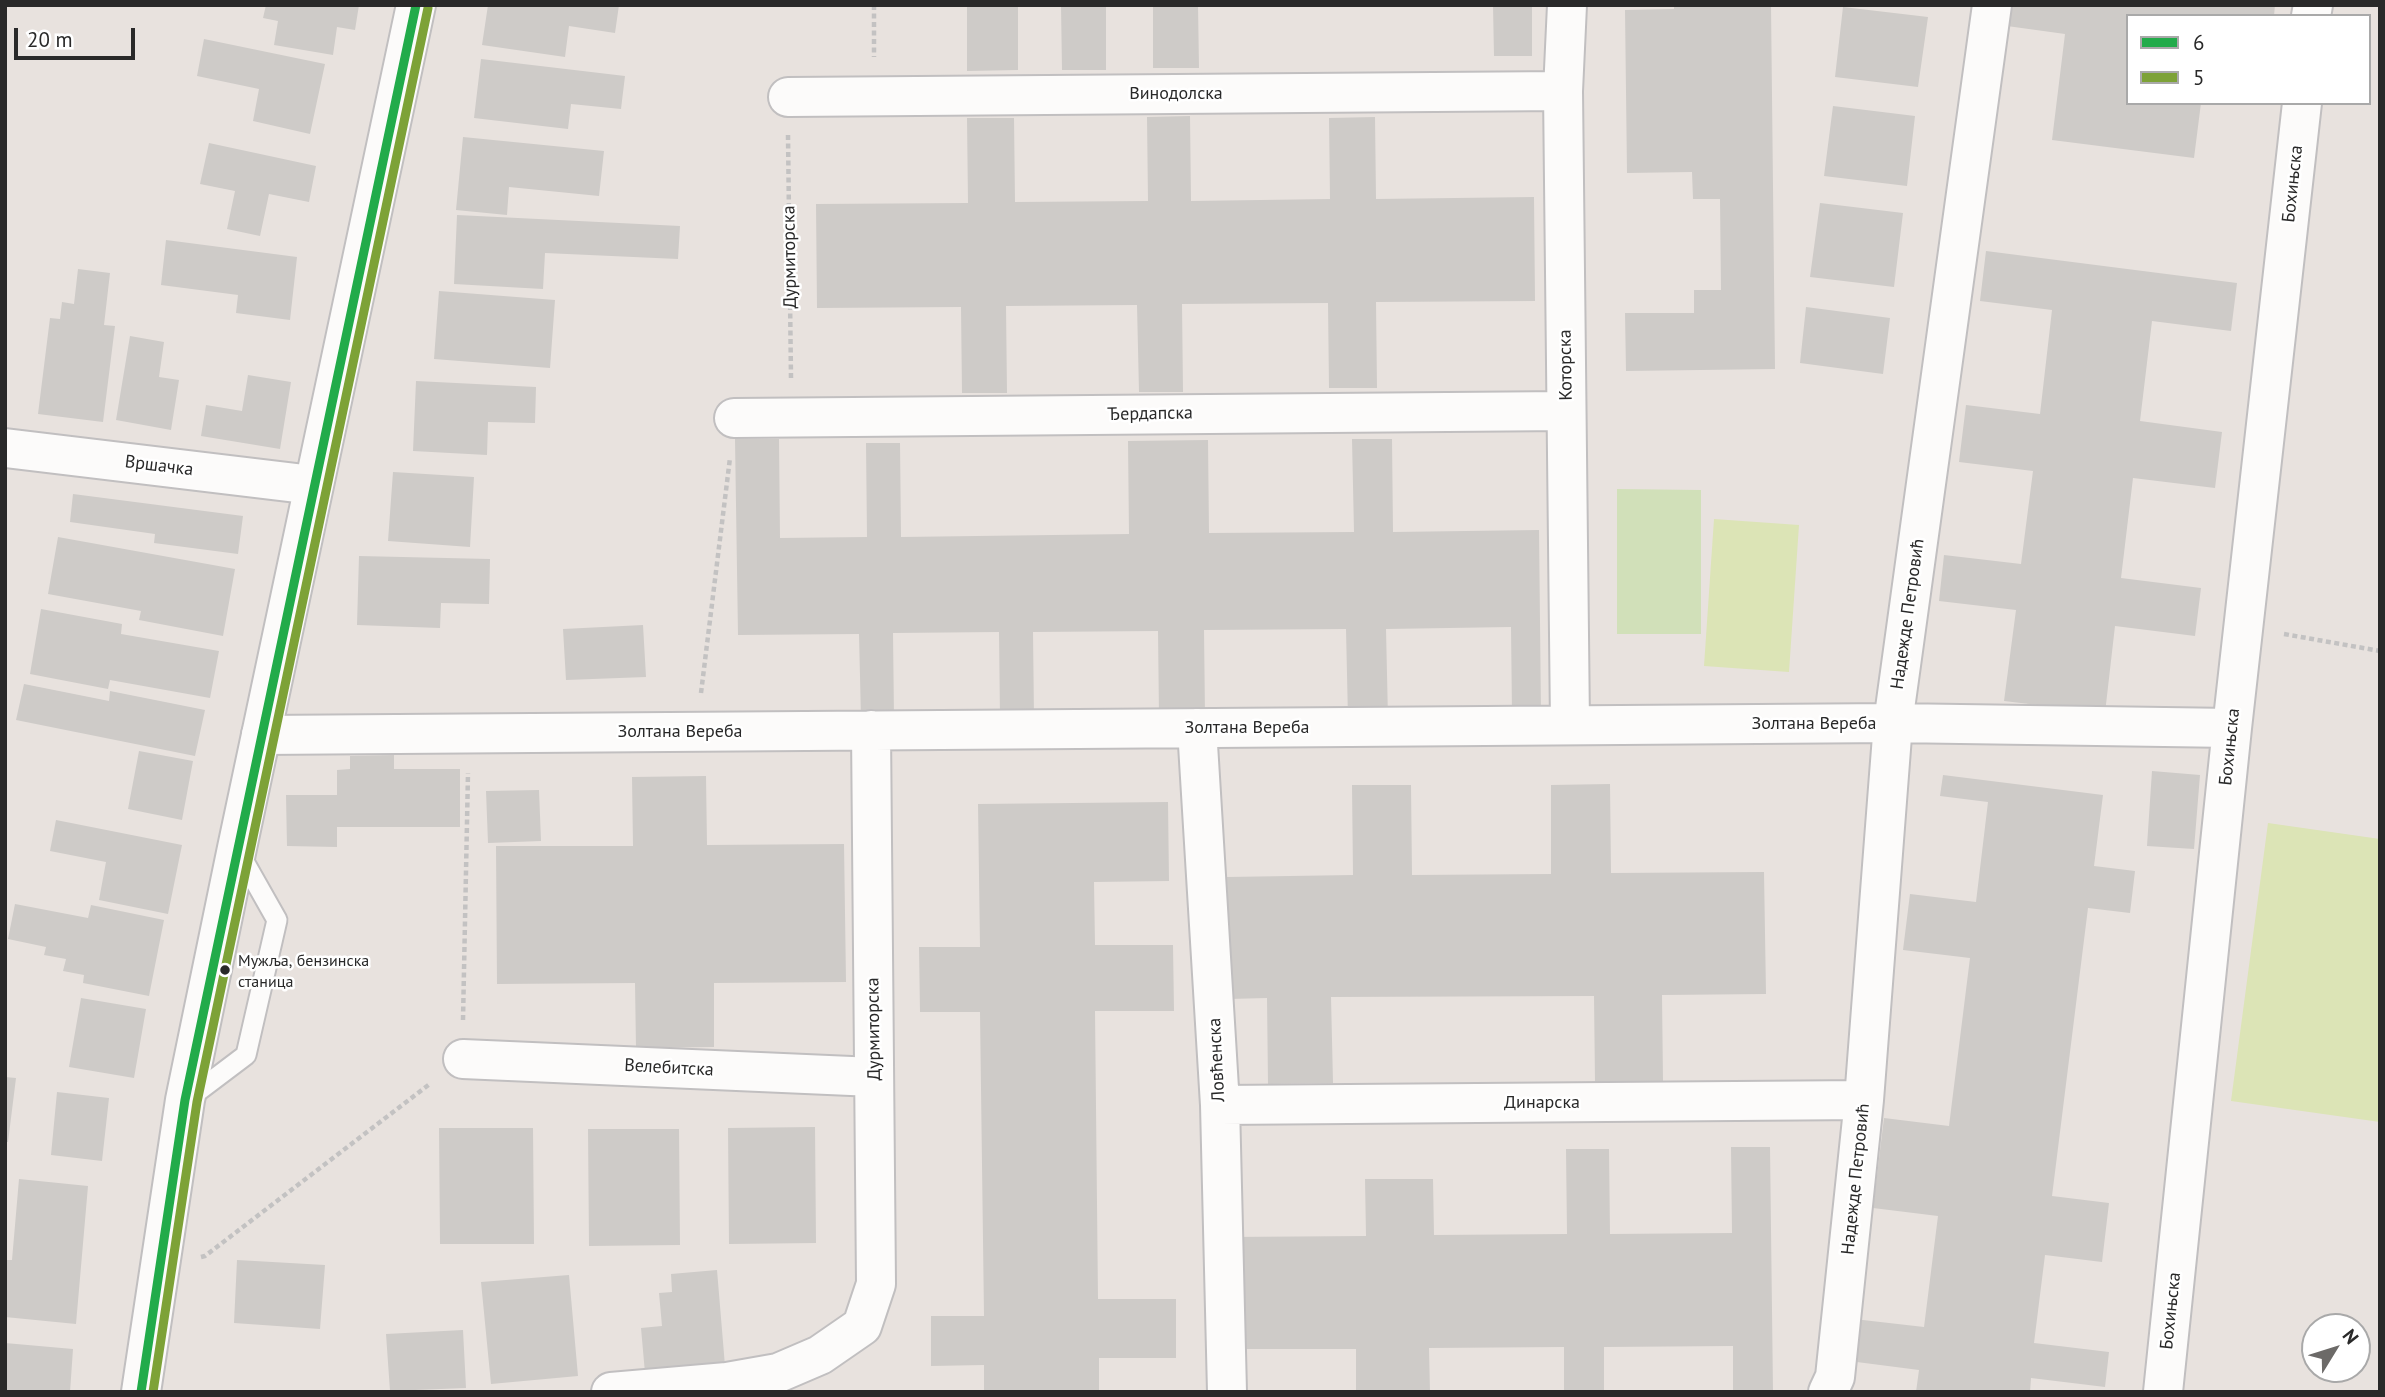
<!DOCTYPE html>
<meta charset="utf-8">
<style>
body{margin:0}
#map{position:relative;width:2385px;height:1397px;overflow:hidden;background:#e8e2de;font-family:"PT Sans",sans-serif}
canvas{display:block}
.frame{position:absolute;inset:0;border:7px solid #292929;pointer-events:none}
.legend{position:absolute;left:2126px;top:14px;width:245px;height:91px;box-sizing:border-box;background:#fff;border:2px solid #a9a9a9;margin:0;padding:9px 12px;list-style:none;font-size:21px;color:#292929}
.legend li{display:flex;align-items:center;gap:14px;height:35px}
.legend b{width:35px;border:2px solid #a9a9a9}
.north{position:absolute;left:2301px;top:1313px;width:70px;height:70px;box-sizing:border-box;background:#fff;border:2px solid #a9a9a9;border-radius:50%;rotate:52deg;font-size:19px;font-weight:700;line-height:28px;text-align:center;color:#292929}
.north::after{content:'';display:block;margin:auto;width:24px;height:32px;background:#6c6a68;clip-path:polygon(50% 0,100% 100%,50% 72%,0 100%)}
.scale{position:absolute;left:14px;top:28px;width:121px;height:32px;box-sizing:border-box;border:4px solid #292929;border-top:0;padding-left:9px;font-size:21px;line-height:24px;white-space:nowrap;color:#292929;-webkit-text-stroke:5px #fff;paint-order:stroke}
</style>
<div id="map">
<canvas width="2385" height="1397"></canvas>
<div class="frame"></div>
<ul class="legend">
<li><b style="height:9px;background:#22ab4a"></b>6</li>
<li><b style="height:9px;background:#7da237"></b>5</li>
</ul>
<div class="north">N</div>
<div class="scale">20 m</div>
</div>
<script>
const context = document.querySelector('canvas').getContext('2d');
context.lineJoin = 'round';
function paint(path, color) { context.fillStyle = color; context.fill(path, 'evenodd'); }
const toPath = rows => new Path2D(rows.map(r => 'M' + r).join(''));
function stroke(path, color, width, dash) { context.strokeStyle = color; context.lineWidth = width; context.lineCap = dash ? 'butt' : 'round'; context.setLineDash(dash || []); context.stroke(path); }
function drawText(font, color, halo, rows, align = 'center') {
  context.font = font + ' "PT Sans",sans-serif'; context.lineWidth = 5; context.setLineDash([]); context.textBaseline = 'middle'; context.strokeStyle = halo; context.fillStyle = color; for (const [text, x, y, turn = 0] of rows) {
    context.save(); context.translate(x, y); context.rotate((+turn || 0) * Math.PI / 180); context.textAlign = isNaN(turn) ? turn : align; if (halo) context.strokeText(text, 0, 0); context.fillText(text, 0, 0); context.restore();
  }
}
paint(toPath([
 [1617,489,1701,490,1701,634,1617,634]
]), '#d1e0b9');
paint(toPath([
 [1714,519,1799,525,1789,672,1704,666],
 [2268,823,2380,839,2380,1122,2231,1101]
]), '#dce4b6');
paint(toPath([
 [266,5,359,5,355,30,337,27,333,55,274,45,278,21,263,18],
 [488,5,619,5,615,33,569,26,565,57,482,45],
 [967,5,1018,5,1018,70,967,71],
 [1061,5,1106,5,1106,70,1062,70],
 [1153,5,1198,5,1199,68,1153,68],
 [1493,5,1532,5,1532,56,1494,56],
 [1674,5,1771,5,1775,369,1626,371,1625,313,1694,313,1694,290,1721,290,1720,199,1693,199,1692,172,1627,173,1625,10,1674,9],
 [2009,5,2275,5,2274,16,2128,16,2128,103,2201,103,2194,158,2052,140,2065,34,2007,26],
 [1843,7,1928,17,1918,87,1835,77],
 [204,39,325,64,310,134,253,121,259,89,197,76],
 [481,59,625,76,621,109,571,104,568,129,474,118],
 [1833,106,1915,116,1907,186,1824,176],
 [1190,116,1191,201,1330,199,1329,118,1375,117,1376,199,1534,197,1535,301,1376,302,1377,388,1329,388,1328,303,1182,304,1183,392,1139,392,1137,305,1006,306,1007,393,962,393,961,307,817,308,816,204,968,203,967,118,1014,118,1015,202,1148,201,1147,117],
 [463,137,604,151,599,196,509,187,507,215,456,210],
 [209,143,316,166,309,202,269,194,260,236,227,229,235,191,200,184],
 [1820,203,1903,213,1894,287,1810,277],
 [457,215,680,226,678,259,545,253,543,289,454,284],
 [166,240,297,257,290,320,236,313,238,295,161,285],
 [1986,251,2237,283,2231,331,2152,321,2140,421,2222,432,2215,488,2133,478,2121,578,2201,588,2195,636,2115,626,2105,713,2004,701,2016,610,1939,601,1944,555,2021,564,2033,471,1959,462,1966,405,2040,414,2052,310,1980,301],
 [78,269,110,273,104,325,115,326,103,422,38,414,50,318,60,319,62,302,74,304],
 [439,291,555,300,550,368,434,359],
 [1806,307,1890,318,1883,374,1800,363],
 [130,336,164,342,159,377,179,380,171,430,116,420],
 [248,375,291,382,280,449,201,436,206,405,242,411],
 [416,381,536,387,535,423,488,422,487,455,413,451],
 [735,439,779,439,780,538,867,537,866,443,900,443,901,537,1129,534,1128,441,1208,440,1209,533,1354,532,1352,439,1392,439,1393,532,1539,530,1541,714,1512,714,1511,627,1386,629,1388,719,1348,719,1346,629,1204,630,1205,716,1159,716,1158,631,1033,632,1034,718,1000,718,999,632,893,633,894,718,861,719,859,634,738,635],
 [393,472,474,477,470,547,388,541],
 [73,494,243,516,238,554,154,543,155,534,70,522],
 [58,537,235,569,223,636,139,620,141,611,48,594],
 [359,556,490,559,489,604,441,603,440,628,357,625],
 [41,609,122,624,121,634,219,651,210,698,110,680,108,689,30,674],
 [643,625,646,677,566,680,563,629],
 [24,684,109,701,110,691,205,710,195,756,16,720],
 [139,751,193,761,182,820,128,809],
 [394,755,394,769,460,769,460,827,337,827,337,847,287,846,286,795,337,795,337,770,350,769,350,756],
 [2152,771,2200,775,2194,849,2147,846],
 [1943,775,2103,795,2094,866,2135,871,2130,913,2088,908,2052,1196,2109,1203,2102,1262,2045,1255,2034,1343,2109,1352,2105,1387,2031,1378,2030,1392,1916,1392,1919,1370,1849,1361,1854,1319,1924,1327,1938,1216,1873,1208,1884,1118,1949,1126,1970,958,1903,950,1910,894,1976,902,1988,802,1940,796],
 [706,776,707,845,844,844,846,982,714,983,714,1047,636,1048,635,983,497,984,496,846,633,846,632,777],
 [1610,784,1611,873,1764,872,1766,994,1662,995,1663,1082,1595,1082,1594,996,1331,997,1333,1083,1268,1084,1267,998,1229,999,1227,877,1353,875,1352,785,1411,785,1412,875,1551,874,1551,785],
 [539,790,541,841,488,843,486,791],
 [1168,802,1169,881,1094,882,1095,945,1173,945,1174,1011,1095,1011,1098,1299,1176,1299,1176,1358,1099,1358,1099,1392,984,1392,984,1365,931,1366,931,1316,984,1316,980,1012,920,1012,919,947,980,947,978,804],
 [56,820,182,845,168,914,99,900,106,862,50,851],
 [15,904,88,918,91,905,164,920,149,996,83,983,84,975,63,971,66,959,44,955,46,947,8,939],
 [81,998,146,1009,134,1078,69,1067],
 [5,1077,16,1078,8,1142,5,1142],
 [57,1092,109,1098,102,1161,51,1155],
 [815,1127,816,1243,729,1244,728,1128],
 [439,1128,533,1128,534,1244,440,1244],
 [588,1129,679,1129,680,1245,589,1246],
 [1731,1147,1770,1147,1773,1392,1733,1392,1733,1346,1604,1347,1604,1392,1564,1392,1564,1347,1429,1348,1430,1392,1356,1392,1356,1349,1228,1349,1228,1237,1366,1236,1365,1179,1433,1179,1434,1235,1567,1234,1566,1149,1609,1149,1610,1234,1732,1233],
 [19,1179,88,1186,76,1324,5,1317,5,1260,12,1260],
 [237,1260,325,1265,320,1329,234,1323],
 [717,1270,725,1366,645,1373,641,1328,662,1326,659,1293,672,1292,671,1274],
 [569,1275,578,1376,491,1384,481,1282],
 [463,1330,466,1388,390,1391,386,1334],
 [5,1343,73,1349,70,1392,5,1392]
]), '#cecbc8');
const lane = toPath([
 [189,1098,246,1055,277,920,238,851]
]);
const street = toPath([
 [1567,5,1563,91,1570,725],
 [2311,16,2313,5],
 [788,97,1563,91],
 [734,418,1566,411],
 [5,448,313,485],
 [1197,728,1220,1105,1227,1392],
 [261,735,1893,723,2232,728],
 [463,1059,874,1077],
 [1220,1105,1864,1100],
 [611,1392,727,1382,778,1373,820,1355,862,1326,876,1284,871,730],
 [1828,1392,1835,1377,1864,1100,1893,723,1992,5],
 [2163,1392,2232,728,2302,103]
]);
const secondary = toPath([
 [141,1392,185,1100,237,848,416,5]
]);
stroke(lane, '#c1bfc0', 23);
stroke(street, '#c1bfc0', 42);
stroke(secondary, '#c1bfc0', 42);
stroke(toPath([
 [874,5,874,57],
 [788,135,791,378],
 [2284,634,2380,651],
 [701,693,730,458],
 [463,1020,468,773],
 [201,1257,205,1256,431,1083]
]), '#c3c2c2', 4.5, [5, 3.5]);
stroke(lane, '#fcfbfa', 19);
stroke(street, '#fcfbfa', 38);
stroke(secondary, '#fcfbfa', 38);
stroke(toPath([
 [141,1392,185,1100,416,5]
]), '#22ab4a', 9);
stroke(toPath([
 [153,1392,197,1102,428,8]
]), '#7da237', 9);
for (const [x, y, r, color] of [
 [225,970,6,"#292929"]
]) { const dot = new Path2D(); dot.arc(x, y, r, 0, 2 * Math.PI); context.fillStyle = color; context.fill(dot); stroke(dot, '#fff', 2.5); }
drawText('16px', '#292929', '#fff', [
 ["Мужља, бензинска",238,961],
 ["станица",238,982]
], 'left');
drawText('18px', '#292929', '#fff', [
 ["Винодолска",1176,94],
 ["Бохињска",2293,184,-84],
 ["Дурмиторска",790,257,-91],
 ["Которска",1566,365,-91],
 ["Ђердапска",1150,414,-1],
 ["Вршачка",159,466,7],
 ["Надежде Петровић",1908,614,-82],
 ["Золтана Вереба",1814,724],
 ["Золтана Вереба",1247,728],
 ["Золтана Вереба",680,732],
 ["Бохињска",2230,747,-84],
 ["Дурмиторска",874,1029,-91],
 ["Ловћенска",1217,1060,-93],
 ["Велебитска",669,1068,3],
 ["Динарска",1542,1103],
 ["Надежде Петровић",1856,1179,-84],
 ["Бохињска",2171,1311,-84]
]);
</script>
